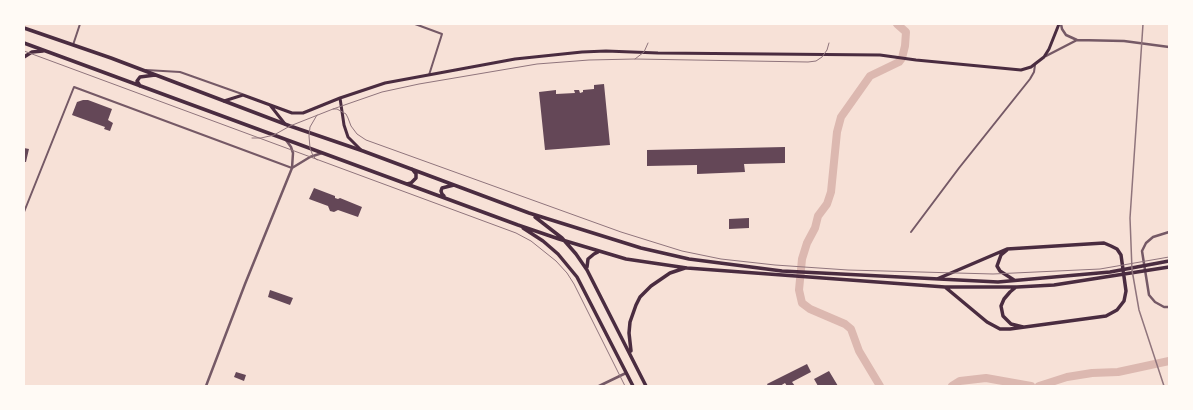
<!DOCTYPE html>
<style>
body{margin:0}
#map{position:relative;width:1193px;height:410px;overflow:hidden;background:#f7e1d7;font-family:Manrope,sans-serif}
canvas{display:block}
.frame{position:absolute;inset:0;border:25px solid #fffaf5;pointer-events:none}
</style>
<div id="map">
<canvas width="1193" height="410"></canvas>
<div class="frame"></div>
</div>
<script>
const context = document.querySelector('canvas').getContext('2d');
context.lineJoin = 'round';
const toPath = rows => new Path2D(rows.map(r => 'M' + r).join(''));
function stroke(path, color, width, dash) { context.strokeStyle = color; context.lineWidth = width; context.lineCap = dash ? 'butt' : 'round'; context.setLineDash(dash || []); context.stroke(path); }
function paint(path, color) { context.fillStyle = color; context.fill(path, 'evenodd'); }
stroke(toPath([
 [880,386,859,351,851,329,845,324,810,309,802,303,799,290,802,259,807,243,815,228,818,216,827,204,831,192,837,132,841,117,870,76,899,62,902,58,905,46,906,32,897,24],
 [952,386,960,381,986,378,1031,386],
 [1039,386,1067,377,1092,373,1118,372,1169,361]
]), '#dcb8b0', 8);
paint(toPath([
 [604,84,610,145,545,150,539,92,556,90,556,94,575,93,574,90,579,90,580,93,583,92,583,90,594,89,594,85],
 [83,100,88,100,112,109,108,120,113,123,110,131,104,129,105,127,72,115,77,102],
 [785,147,785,163,744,164,745,172,697,174,697,165,647,166,647,150],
 [24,148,29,149,26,162,24,162],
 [314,188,335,196,335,198,338,199,340,198,362,207,358,217,338,210,334,212,330,211,328,206,309,199],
 [749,218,749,228,729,229,729,219],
 [270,290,293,298,290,305,268,297],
 [807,364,811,372,792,382,795,386,787,386,785,383,780,386,768,386,767,384],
 [829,371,838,386,818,386,814,379],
 [236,372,246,375,244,381,234,377]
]), '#644757');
stroke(toPath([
 [415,24,442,34,429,75],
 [73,45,80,24],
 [146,70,180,72,242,94],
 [24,212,74,87,292,168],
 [911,232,959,168,1030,79,1034,72,1035,65]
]), '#755966', 2);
stroke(toPath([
 [1061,24,1062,29,1066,35,1077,40,1124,41,1169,47],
 [1046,56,1077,40],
 [292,168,310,157,322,153],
 [1169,232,1153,237,1146,243,1142,251,1149,295,1155,302,1164,307,1169,307],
 [206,386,245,284,292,168,293,153,291,147,286,140],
 [599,386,626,373]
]), '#755966', 2.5);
stroke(toPath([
 [340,98,344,125,348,137,361,150],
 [224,101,243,95,292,113,303,113,340,98,385,83,515,59,582,52,606,51,658,53,880,55,916,60,1021,70,1031,67,1044,57,1049,49,1059,24],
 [270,105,285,124]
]), '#4a2c40', 3);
stroke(toPath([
 [24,28,111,58,290,126,363,151,529,213,641,248,689,259,782,271,998,282,1110,272,1169,261],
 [24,43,518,225,559,239,626,259,687,268,945,287,1017,287,1054,285,1169,267],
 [24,57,32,52,43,51],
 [140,86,137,81,140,77,155,75],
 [407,184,411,183,416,178,416,174,412,169],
 [444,196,442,194,441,191,442,188,454,185],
 [535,217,562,238,576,254,587,270,646,386],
 [523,228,543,241,558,254,577,277,633,386],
 [1007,250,1001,255,997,266,1000,271,1014,280],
 [587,267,588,259,594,254,598,252],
 [937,279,1007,249,1104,243,1111,246,1117,249,1121,255,1126,291,1124,301,1117,310,1106,316,1010,329,1000,329,987,322,945,287],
 [1016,287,1010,292,1004,299,1001,306,1003,316,1011,324,1023,327],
 [631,351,629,333,630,322,636,305,640,297,651,286,670,273,685,268]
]), '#4a2c40', 3.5);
stroke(toPath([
 [24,51,516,233,531,241,556,261,567,273,574,284,625,386],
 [635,59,644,52,648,43],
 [333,109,382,92,419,84,537,64,589,60,635,59,808,62,816,61,822,57,827,50,829,43],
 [317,115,310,127,309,136,310,148,313,156,317,160],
 [252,138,261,138,274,135,290,126,333,109,337,109,346,114,348,118,351,126,357,134,366,140,621,232,682,251,721,259,775,265,848,270,993,274,1100,269,1169,257]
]), '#8f747c', 1);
stroke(toPath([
 [1143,24,1130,218,1132,270,1139,310,1164,386]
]), '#8f747c', 1.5);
</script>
